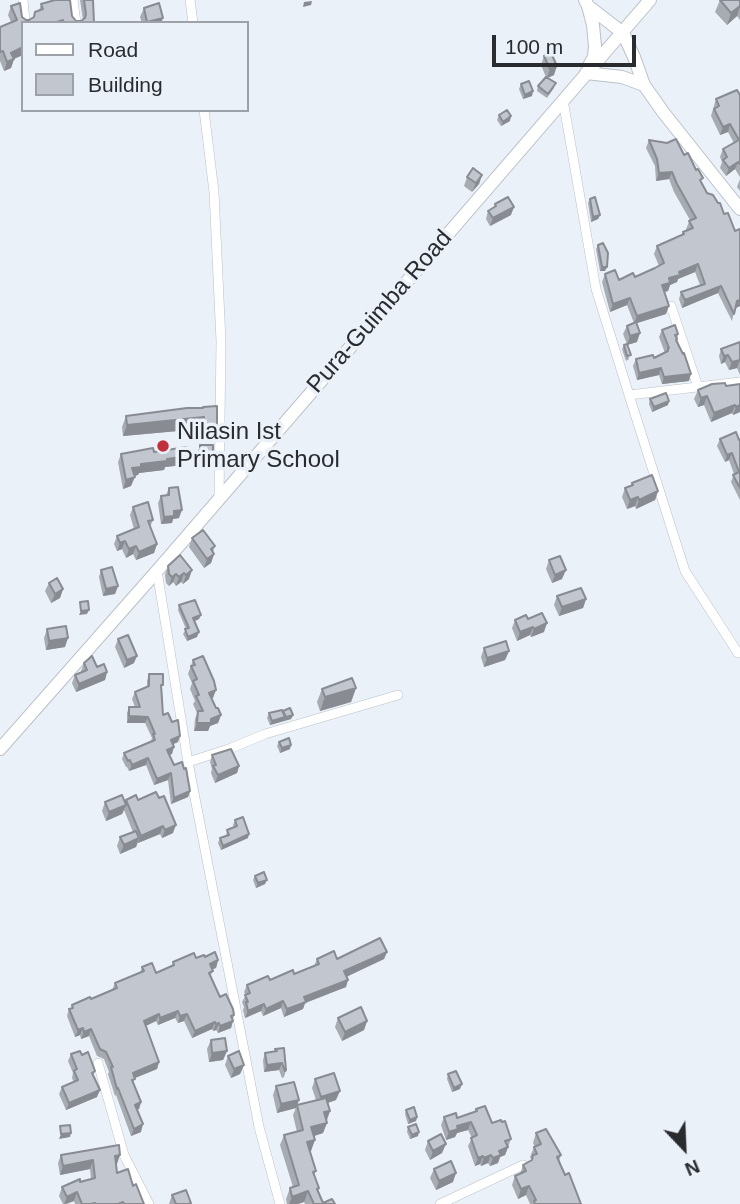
<!DOCTYPE html>
<style>
body{margin:0}
#map{position:relative;width:740px;height:1204px;overflow:hidden;background:#ebf1f9;font-family:Helvetica,sans-serif}
canvas{display:block}
.legend{position:absolute;left:21px;top:21px;width:228px;height:91px;box-sizing:border-box;background:#ebf1f9;border:2px solid #9da2a8;margin:0;padding:9px 12px;list-style:none;font-size:21px;color:#292b2f}
.legend li{display:flex;align-items:center;gap:14px;height:35px}
.legend b{width:35px;border:2px solid #9da2a8}
.north{position:absolute;left:649px;top:1113px;width:70px;height:70px;-webkit-text-stroke:5px #ebf1f9;paint-order:stroke;rotate:157deg;font-size:19px;font-weight:700;line-height:28px;text-align:center;color:#292b2f}
.north::after{content:'';display:block;margin:auto;width:24px;height:32px;background:#292b2f;clip-path:polygon(50% 0,100% 100%,50% 72%,0 100%)}
.scale{position:absolute;left:492px;top:35px;width:144px;height:32px;box-sizing:border-box;border:4px solid #292b2f;border-top:0;padding-left:9px;font-size:21px;line-height:24px;white-space:nowrap;color:#292b2f;-webkit-text-stroke:5px #ebf1f9;paint-order:stroke}
</style>
<div id="map">
<canvas width="740" height="1204"></canvas>
<ul class="legend">
<li><b style="height:9px;background:#fff"></b>Road</li>
<li><b style="height:19px;background:#c2c7cf"></b>Building</li>
</ul>
<div class="north">N</div>
<div class="scale">100 m</div>
</div>
<script>
const context = document.querySelector('canvas').getContext('2d');
context.lineJoin = 'round';
const toPath = rows => new Path2D(rows.map(r => 'M' + r).join(''));
function stroke(path, color, width, dash) { context.strokeStyle = color; context.lineWidth = width; context.lineCap = dash ? 'butt' : 'round'; context.setLineDash(dash || []); context.stroke(path); }
function paint(path, color) { context.fillStyle = color; context.fill(path, 'evenodd'); }
function drawText(font, color, halo, rows, align = 'center') {
  context.font = font + ' Helvetica,sans-serif'; context.lineWidth = 7; context.setLineDash([]); context.textBaseline = 'middle'; context.strokeStyle = halo; context.fillStyle = color; for (const [text, x, y, turn = 0] of rows) {
    context.save(); context.translate(x, y); context.rotate((+turn || 0) * Math.PI / 180); context.textAlign = isNaN(turn) ? turn : align; if (halo) context.strokeText(text, 0, 0); context.fillText(text, 0, 0); context.restore();
  }
}
const street = toPath([
 [23,0,25,22],
 [73,0,76,23],
 [190,0,193,23],
 [563,100,596,289,629,395,685,571,738,653],
 [204,110,214,192,221,341,219,500],
 [671,306,698,387],
 [629,395,740,382],
 [157,571,188,762,259,1127,280,1204],
 [188,762,229,749,265,734,398,695],
 [98,1063,124,1155,149,1204],
 [440,1204,523,1165]
]);
const secondary = toPath([
 [585,0,588,6,623,33,634,57,644,85,663,112,740,209],
 [588,6,593,25,595,46,594,57,589,66],
 [586,73,622,77,644,85],
 [0,749,157,571,650,0]
]);
stroke(street, '#bbc0c8', 10);
stroke(secondary, '#bbc0c8', 14);
stroke(street, '#fff', 9);
stroke(secondary, '#fff', 12);
paint(toPath([
 [53,0,70,0,72,16,76,21,81,21,83,20,80,0,93,0,94,23,23,23,23,55,14,59,11,68,4,71,0,61,0,27,11,22,8,15,11,6,26,20,29,20,33,18,35,12,39,11,41,4],
 [720,0,740,0,740,20,737,16,727,25,715,12],
 [144,8,161,23,142,23,140,17],
 [544,56,554,75,548,78,554,88,547,98,537,91,538,86,546,77,541,65],
 [521,84,532,96,523,99,519,89],
 [740,95,740,177,735,169,726,176,720,168,722,162,720,157,723,149,734,143,728,132,720,135,711,116,716,99],
 [499,115,510,121,501,126,497,120],
 [649,140,684,155,707,193,724,214,735,231,740,229,740,306,735,308,732,321,718,293,682,308,679,299,681,292,700,285,695,272,678,279,677,282,670,285,668,291,664,292,666,314,637,323,637,342,627,345,629,359,626,361,622,349,624,345,627,344,623,334,627,326,634,323,627,305,610,312,602,282,605,274,619,280,635,277,659,266,654,254,657,246,682,235,683,232,687,230,686,229,690,220,674,192,669,179,656,181,655,166,646,148],
 [482,175,479,184,472,192,464,186,467,177],
 [740,179,740,191,737,187],
 [590,199,600,215,598,219,591,222,588,203],
 [495,204,511,215,490,226,486,219,488,211,494,208],
 [598,245,605,271,600,271,596,249],
 [662,330,678,334,677,341,689,381,662,384,659,375,637,380,633,366,636,359,654,358,665,353,659,337],
 [740,342,740,375,737,368,729,370,725,362,721,364,719,356,721,349],
 [740,384,740,412,733,415,732,413,711,422,704,405,698,407,694,399,698,390],
 [650,399,668,405,652,412,649,404],
 [187,408,217,426,213,437,200,438,200,429,123,436,122,427,126,416],
 [720,439,740,439,740,500,731,482,734,474,729,460,725,462,717,446],
 [200,445,210,464,197,465,197,454],
 [154,452,187,456,184,465,165,467,164,470,139,473,138,475,134,476,131,486,123,489,118,462,121,454],
 [632,483,658,491,655,500,636,509,635,506,627,509,622,497,625,488,631,485],
 [169,488,179,518,173,519,172,523,161,524,158,503,161,496,166,495],
 [133,507,153,520,150,527,157,544,154,553,136,560,133,554,126,558,122,549,117,551,114,544,117,536,134,529,130,515],
 [192,538,215,546,213,552,214,554,211,563,204,568,189,547],
 [180,555,189,579,183,584,181,582,176,586,173,582,169,586,166,583,165,575,168,566],
 [549,560,562,579,552,583,546,569],
 [101,570,118,586,115,594,103,596,99,577],
 [49,583,63,589,60,598,51,603,45,591],
 [557,596,586,599,583,608,559,616,554,605],
 [179,605,199,619,194,621,197,637,187,641,183,634,186,629,178,610],
 [528,619,544,632,531,637,530,635,517,641,512,628,515,620],
 [47,629,65,647,46,650,44,638],
 [118,639,134,663,124,668,115,647],
 [484,648,509,651,505,660,484,667,481,657],
 [193,660,213,698,212,698,216,708,221,715,218,723,210,726,208,731,194,731,195,719,197,713,193,704,195,701,190,689,192,683,188,674],
 [84,663,97,667,107,672,105,680,76,692,72,683,75,675,81,673,81,671],
 [149,674,162,688,163,715,178,742,173,744,172,754,169,755,174,765,190,791,188,797,171,804,168,780,154,785,146,765,129,771,127,767,126,767,122,759,124,753,151,741,152,738,145,723,127,723,127,713,129,707,135,707,132,699,135,692,147,687,147,681],
 [356,688,351,702,320,711,317,702,322,689],
 [283,712,293,715,291,719,270,725,267,718,269,713],
 [279,742,290,749,280,753,277,746],
 [212,755,239,766,237,773,215,783,211,773,212,769,210,762],
 [126,800,138,800,173,833,162,838,160,834,138,843,138,842,136,847,120,854,117,846,120,837,133,832,124,810,122,814,106,821,102,811,105,802,125,802],
 [235,820,248,838,221,850,218,843,220,838,226,836,227,830,234,827,233,825],
 [255,876,265,884,256,888,253,880],
 [387,952,384,959,347,976,346,987,305,1003,303,1009,284,1017,281,1008,263,1016,261,1011,245,1018,243,1010,244,1007,242,1002,246,995,244,992,247,985,294,974,314,966,317,959,337,959],
 [205,957,218,960,216,968,212,969,211,976,220,997,234,1015,231,1028,218,1033,216,1030,213,1031,212,1029,192,1038,184,1021,178,1023,175,1018,158,1025,156,1021,146,1026,159,1062,157,1069,135,1078,133,1083,141,1102,139,1109,137,1110,141,1132,131,1136,116,1095,115,1096,108,1074,109,1072,104,1059,97,1056,89,1036,81,1039,80,1035,75,1037,67,1016,69,1009,71,1009,72,1005,91,999,112,990,115,983,140,973,142,967,156,973,172,966,173,962],
 [338,1018,367,1021,364,1030,342,1041,335,1027],
 [211,1040,227,1051,223,1060,209,1062,207,1049],
 [275,1049,286,1070,284,1077,282,1078,279,1070,264,1072,263,1060,265,1053,274,1052],
 [71,1054,82,1055,95,1071,93,1076,97,1097,66,1110,59,1094,62,1087,74,1082,72,1078,73,1073,68,1061],
 [228,1056,244,1065,240,1074,231,1078,225,1065],
 [448,1074,460,1089,452,1092,447,1079],
 [315,1079,336,1100,328,1103,330,1111,323,1133,314,1136,311,1151,310,1151,316,1171,314,1175,319,1188,318,1191,323,1203,335,1204,305,1204,304,1202,298,1204,287,1204,286,1199,290,1188,293,1187,280,1145,284,1135,297,1132,293,1115,297,1105,316,1100,312,1088],
 [276,1086,299,1100,296,1108,277,1113,273,1095],
 [476,1109,511,1139,505,1155,500,1157,498,1163,490,1166,488,1163,481,1166,480,1164,475,1166,468,1146,472,1138,468,1130,457,1133,455,1137,446,1140,441,1125,444,1117,457,1118,475,1112],
 [406,1110,417,1117,416,1121,408,1124,405,1114],
 [408,1127,418,1136,410,1139,407,1132],
 [536,1133,561,1155,559,1161,565,1175,581,1204,530,1204,526,1195,518,1199,512,1185,515,1176,520,1174,523,1165,532,1160,530,1157,534,1147,535,1147,533,1143],
 [428,1141,442,1153,430,1160,425,1150],
 [61,1155,117,1164,116,1164,117,1173,133,1186,144,1204,75,1204,74,1201,67,1204,63,1204,59,1196,62,1187,91,1179,90,1169,60,1175,58,1163],
 [434,1169,453,1182,436,1190,430,1178],
 [172,1195,191,1203,191,1204,169,1204]
]), '#a7abb2');
paint(toPath([
 [312,1,311,5,303,7,304,2],
 [740,6,737,16,727,25,731,13],
 [163,18,161,23,147,23,147,22],
 [23,47,23,55,8,61,11,53],
 [14,59,11,68,4,71,7,62],
 [557,66,554,75,547,78,550,69],
 [533,91,532,96,523,99,525,95],
 [511,116,510,121,501,126,503,122],
 [730,124,728,132,720,135,723,127],
 [738,162,735,169,726,176,729,168],
 [672,172,669,179,656,181,659,173],
 [482,175,479,184,472,192,476,183],
 [514,207,511,215,490,226,493,218],
 [600,215,598,219,591,222,593,217],
 [698,264,695,272,678,279,677,282,670,285,668,291,660,293,662,285,669,278,679,272],
 [602,267,607,267,605,271,600,271],
 [721,286,718,293,682,308,685,300],
 [630,298,627,305,610,312,613,304],
 [740,300,740,306,734,309,737,301],
 [669,306,666,314,634,324,637,316],
 [640,333,637,342,627,345,630,336],
 [728,355,725,362,721,364,724,356],
 [740,360,737,368,729,370,732,362],
 [661,368,659,375,637,380,639,373],
 [691,374,689,381,662,384,664,377],
 [707,396,704,405,698,407,701,398],
 [669,401,668,405,652,412,654,407],
 [735,405,732,413,711,422,714,413],
 [740,405,740,412,733,415,736,407],
 [204,417,200,429,123,436,127,425],
 [217,426,213,437,200,438,205,427],
 [732,453,729,460,725,462,727,455],
 [213,455,210,464,197,465,200,456],
 [187,456,184,465,165,467,164,470,139,473,138,475,129,477,132,468,141,464],
 [135,477,131,486,123,489,126,480],
 [658,491,655,500,636,509,639,500],
 [638,497,635,506,627,509,630,500],
 [182,510,179,518,173,519,172,523,161,524,164,517,174,511],
 [125,541,122,549,117,551,120,543],
 [157,544,154,553,136,560,139,552],
 [136,546,133,554,126,558,129,549],
 [214,554,211,563,204,568,207,559],
 [192,570,189,579,183,584,186,575],
 [566,570,562,579,552,583,555,575],
 [184,573,181,582,176,586,179,577],
 [176,574,173,582,169,586,172,577],
 [118,586,115,594,103,596,106,589],
 [63,589,60,598,51,603,55,594],
 [586,599,583,608,559,616,562,607],
 [89,610,87,614,79,615,81,611],
 [201,615,199,619,191,623,193,618],
 [547,623,544,632,531,637,534,629],
 [533,627,530,635,517,641,520,632],
 [199,632,197,637,187,641,188,637],
 [68,638,65,647,46,650,49,641],
 [509,651,505,660,484,667,487,658],
 [137,656,134,663,124,668,127,660],
 [107,672,105,680,76,692,79,684],
 [356,688,351,702,320,711,325,697],
 [216,690,213,698,206,701,209,693],
 [221,715,218,723,210,726,208,731,194,731,197,723],
 [293,715,291,719,284,721,286,717],
 [129,716,148,717,145,723,127,723],
 [285,717,284,721,270,725,272,721],
 [180,736,178,742,169,746,171,740],
 [291,745,290,749,280,753,282,748],
 [174,747,172,754,165,757,167,750],
 [148,758,146,765,129,771,132,765],
 [239,766,237,773,215,783,218,775],
 [171,773,168,780,154,785,157,779],
 [190,791,188,797,171,804,174,798],
 [126,805,122,814,106,821,109,812],
 [176,825,173,833,162,838,165,830],
 [163,826,160,834,138,843,141,836],
 [249,834,248,838,221,850,223,846],
 [139,838,136,847,120,854,124,845],
 [267,880,265,884,256,888,258,883],
 [387,952,384,959,342,979,344,971],
 [218,960,216,968,207,971,210,964],
 [348,980,346,987,305,1003,303,1009,284,1017,287,1009,304,997],
 [283,1001,281,1008,263,1016,266,1009],
 [264,1004,261,1011,245,1018,248,1011],
 [178,1011,175,1018,158,1025,160,1018],
 [159,1014,156,1021,141,1028,144,1021],
 [187,1014,184,1021,178,1023,180,1016],
 [233,1021,231,1028,218,1033,220,1026],
 [367,1021,364,1030,342,1041,345,1032],
 [215,1022,212,1029,192,1038,195,1031],
 [219,1023,216,1030,213,1031,216,1024],
 [83,1028,80,1035,75,1037,78,1030],
 [91,1029,89,1036,81,1039,84,1032],
 [227,1051,223,1060,209,1062,212,1053],
 [159,1062,157,1069,130,1080,133,1073],
 [282,1063,279,1070,264,1072,267,1065],
 [244,1065,240,1074,231,1078,234,1069],
 [462,1084,460,1089,452,1092,454,1088],
 [100,1090,97,1097,66,1110,69,1103],
 [340,1091,336,1100,318,1106,321,1097],
 [299,1100,296,1108,277,1113,281,1104],
 [141,1102,139,1109,132,1112,135,1105],
 [330,1111,326,1121,324,1112],
 [417,1117,416,1121,408,1124,410,1120],
 [471,1122,468,1130,457,1133,455,1137,446,1140,449,1132,457,1126],
 [327,1123,323,1133,308,1138,311,1127],
 [143,1124,141,1132,131,1136,134,1129],
 [419,1132,418,1136,410,1139,412,1135],
 [71,1133,70,1137,59,1139,61,1134],
 [315,1140,311,1151,304,1153,307,1142],
 [446,1144,442,1153,430,1160,433,1151],
 [508,1147,505,1155,500,1157,498,1163,490,1166,493,1158,499,1151],
 [120,1155,117,1164,111,1164,115,1156],
 [491,1155,488,1163,481,1166,484,1158],
 [483,1156,480,1164,475,1166,478,1158],
 [93,1160,90,1169,60,1175,63,1166],
 [456,1173,453,1182,436,1190,439,1181],
 [529,1186,526,1195,518,1199,521,1189],
 [308,1191,304,1202,298,1204,289,1204,292,1197],
 [77,1192,74,1201,64,1204,67,1197]
]), '#888b91');
const building = toPath([
 [55,0,70,0,72,16,76,21,81,21,85,18,86,14,84,0,93,0,94,23,64,23,63,20,53,23,23,23,23,47,11,53,14,59,7,62,3,51,0,52,0,27,17,20,11,6,20,3,22,17,26,20,29,20,34,17,35,12,43,9,41,4,55,0],
 [720,0,740,0,740,6,731,13,720,0],
 [159,3,163,18,147,22,144,8,159,3],
 [551,53,557,66,550,69,544,56,551,53],
 [546,77,556,83,548,94,538,86,546,77],
 [529,81,533,91,525,95,521,84,529,81],
 [737,90,740,95,740,164,738,162,729,168,723,160,727,157,723,149,739,140,730,124,723,127,714,109,719,106,716,99,737,90],
 [507,110,511,116,503,122,499,115,507,110],
 [676,139,684,155,688,153,696,170,698,169,703,178,700,180,707,193,713,195,718,203,720,203,724,214,728,213,735,231,740,229,740,300,737,301,734,314,721,286,685,300,681,292,705,284,698,264,679,272,680,275,669,278,670,283,662,285,669,306,637,316,630,298,613,304,605,274,615,270,619,280,633,273,635,277,655,268,664,263,657,246,684,234,683,232,693,228,689,221,696,218,677,184,672,172,659,173,657,159,649,140,667,143,676,139],
 [473,168,482,175,476,183,467,177,473,168],
 [508,197,514,207,493,218,488,211,496,206,495,204,508,197],
 [595,197,600,215,593,217,590,199,595,197],
 [603,243,608,253,607,267,602,267,598,245,603,243],
 [636,322,640,333,630,336,627,326,636,322],
 [675,325,678,334,675,335,677,339,676,340,683,354,684,353,691,374,664,377,661,368,639,373,636,359,653,355,654,358,668,351,668,348,669,348,662,330,675,325],
 [740,342,740,361,740,360,732,362,728,355,724,356,721,349,740,342],
 [627,344,631,355,627,356,624,345,627,344],
 [725,383,726,386,740,384,740,405,736,407,735,405,714,413,707,396,701,398,698,390,712,384,725,383],
 [666,393,669,401,654,407,650,399,666,393],
 [217,406,217,426,205,427,204,417,127,425,126,416,187,408,203,408,203,407,217,406],
 [736,432,739,440,740,439,740,488,733,475,739,472,732,453,727,455,720,439,736,432],
 [200,445,213,445,213,455,200,456,200,445],
 [186,447,187,456,167,459,167,461,141,464,141,467,132,468,135,477,126,480,121,454,153,448,154,452,186,447],
 [652,475,658,491,639,500,638,497,630,500,625,488,633,485,632,483,652,475],
 [178,487,182,510,174,511,174,516,164,517,161,496,169,495,169,488,178,487],
 [148,502,153,520,148,521,157,544,139,552,136,546,129,549,125,541,120,543,117,536,139,527,133,507,148,502],
 [203,530,215,546,211,549,214,554,207,559,192,538,203,530],
 [180,555,192,570,186,575,184,573,179,577,176,574,172,577,169,574,168,566,180,555],
 [560,556,566,570,555,575,549,560,560,556],
 [112,567,118,586,106,589,101,570,112,567],
 [57,578,63,589,55,594,49,583,57,578],
 [581,588,586,599,562,607,557,596,581,588],
 [195,600,201,615,193,618,199,632,188,637,185,629,189,628,179,605,195,600],
 [88,601,89,610,81,611,80,602,88,601],
 [542,613,547,623,534,629,533,627,520,632,515,620,526,615,528,619,542,613],
 [66,626,68,638,49,641,47,629,66,626],
 [128,635,137,656,127,660,118,639,128,635],
 [506,641,509,651,487,658,484,648,506,641],
 [92,656,97,667,104,664,107,672,79,684,75,675,87,670,84,663,92,656],
 [203,656,214,681,216,690,209,693,216,708,218,708,221,715,211,719,211,723,197,723,198,711,203,711,196,696,199,695,193,681,197,679,191,666,195,665,193,660,203,656],
 [149,674,163,674,163,685,161,685,163,715,168,713,172,722,178,720,180,736,171,740,174,747,167,750,174,765,182,762,184,769,186,768,190,791,174,798,171,773,157,779,148,758,132,765,130,760,128,761,124,753,155,740,153,734,155,734,148,717,129,716,129,707,140,707,135,692,149,686,149,674],
 [352,678,356,688,325,697,322,689,352,678],
 [290,708,293,715,286,717,283,711,290,708],
 [282,710,285,717,272,721,269,713,282,710],
 [289,738,291,745,282,748,279,742,289,738],
 [231,749,239,766,218,775,213,766,216,765,212,755,231,749],
 [156,792,159,798,164,796,176,825,165,830,163,826,141,836,126,800,136,795,138,800,156,792],
 [122,795,126,805,109,812,105,802,122,795],
 [243,817,249,834,223,846,220,838,229,835,227,830,237,826,235,820,243,817],
 [136,831,139,838,124,845,120,837,136,831],
 [264,872,267,880,258,883,255,876,264,872],
 [380,938,387,952,344,971,348,980,304,997,306,1002,287,1009,283,1001,266,1009,264,1004,248,1011,246,1002,248,1002,245,995,250,993,247,985,268,976,270,980,293,970,294,974,319,964,317,959,334,951,337,959,380,938],
 [215,952,218,960,210,964,213,971,209,973,220,997,226,994,233,1009,234,1015,231,1016,233,1021,220,1026,219,1023,216,1024,215,1022,195,1031,187,1014,180,1016,178,1011,160,1018,159,1014,144,1021,159,1062,133,1073,135,1079,132,1080,141,1102,135,1105,143,1124,134,1129,118,1088,117,1089,111,1067,113,1067,106,1052,100,1049,91,1029,84,1032,83,1028,78,1030,69,1009,73,1008,72,1005,90,997,91,999,117,988,115,983,144,971,142,967,152,963,156,973,174,965,173,962,194,953,196,958,204,955,205,957,215,952],
 [361,1007,367,1021,345,1032,338,1018,361,1007],
 [225,1038,227,1051,212,1053,211,1040,225,1038],
 [284,1048,286,1070,285,1071,282,1063,267,1065,265,1053,277,1051,275,1049,284,1048],
 [80,1051,82,1055,88,1052,95,1071,92,1073,100,1090,69,1103,62,1087,78,1080,74,1071,77,1069,71,1054,80,1051],
 [239,1051,244,1065,234,1069,228,1056,239,1051],
 [456,1071,462,1084,454,1088,448,1074,456,1071],
 [334,1073,340,1091,321,1097,315,1079,334,1073],
 [294,1082,299,1100,281,1104,276,1086,294,1082],
 [326,1098,330,1111,324,1112,327,1123,311,1127,315,1140,307,1142,316,1171,313,1172,319,1188,317,1189,323,1203,332,1199,335,1204,314,1204,308,1191,292,1197,290,1188,299,1185,284,1135,303,1130,297,1105,326,1098],
 [485,1106,492,1123,501,1120,502,1122,505,1121,511,1139,505,1141,508,1147,499,1151,501,1155,493,1158,491,1155,484,1158,483,1156,478,1158,471,1138,477,1135,471,1122,457,1126,458,1129,449,1132,444,1117,456,1113,457,1118,477,1111,476,1109,485,1106],
 [414,1107,417,1117,410,1120,406,1110,414,1107],
 [416,1124,419,1132,412,1135,408,1127,416,1124],
 [70,1125,71,1133,61,1134,60,1126,70,1125],
 [546,1129,561,1155,557,1157,565,1175,569,1173,581,1204,535,1204,534,1201,536,1200,529,1186,521,1189,515,1176,526,1171,523,1165,532,1160,533,1155,537,1154,534,1147,541,1144,536,1133,546,1129],
 [441,1134,446,1144,433,1151,428,1141,441,1134],
 [119,1145,120,1155,115,1156,117,1173,128,1169,133,1186,136,1184,144,1204,124,1204,123,1202,118,1204,95,1204,95,1203,91,1204,82,1204,77,1192,67,1197,62,1187,80,1179,80,1182,95,1178,93,1160,63,1166,61,1155,119,1145],
 [451,1161,456,1173,439,1181,434,1169,451,1161],
 [186,1190,191,1203,188,1204,176,1204,172,1195,186,1190]
]);
paint(building, '#c2c7cf');
stroke(building, '#888b91', 2);
for (const [x, y, r, color] of [
 [163,446,7,"#c1313c"]
]) { const dot = new Path2D(); dot.arc(x, y, r, 0, 2 * Math.PI); context.fillStyle = color; context.fill(dot); stroke(dot, '#ebf1f9', 2.5); }
drawText('24px', '#292b2f', '#ebf1f9', [
 ["Pura-Guimba Road",380,312,-49]
]);
drawText('24px', '#292b2f', '#ebf1f9', [
 ["Nilasin Ist",177,432],
 ["Primary School",177,460]
], 'left');
</script>
